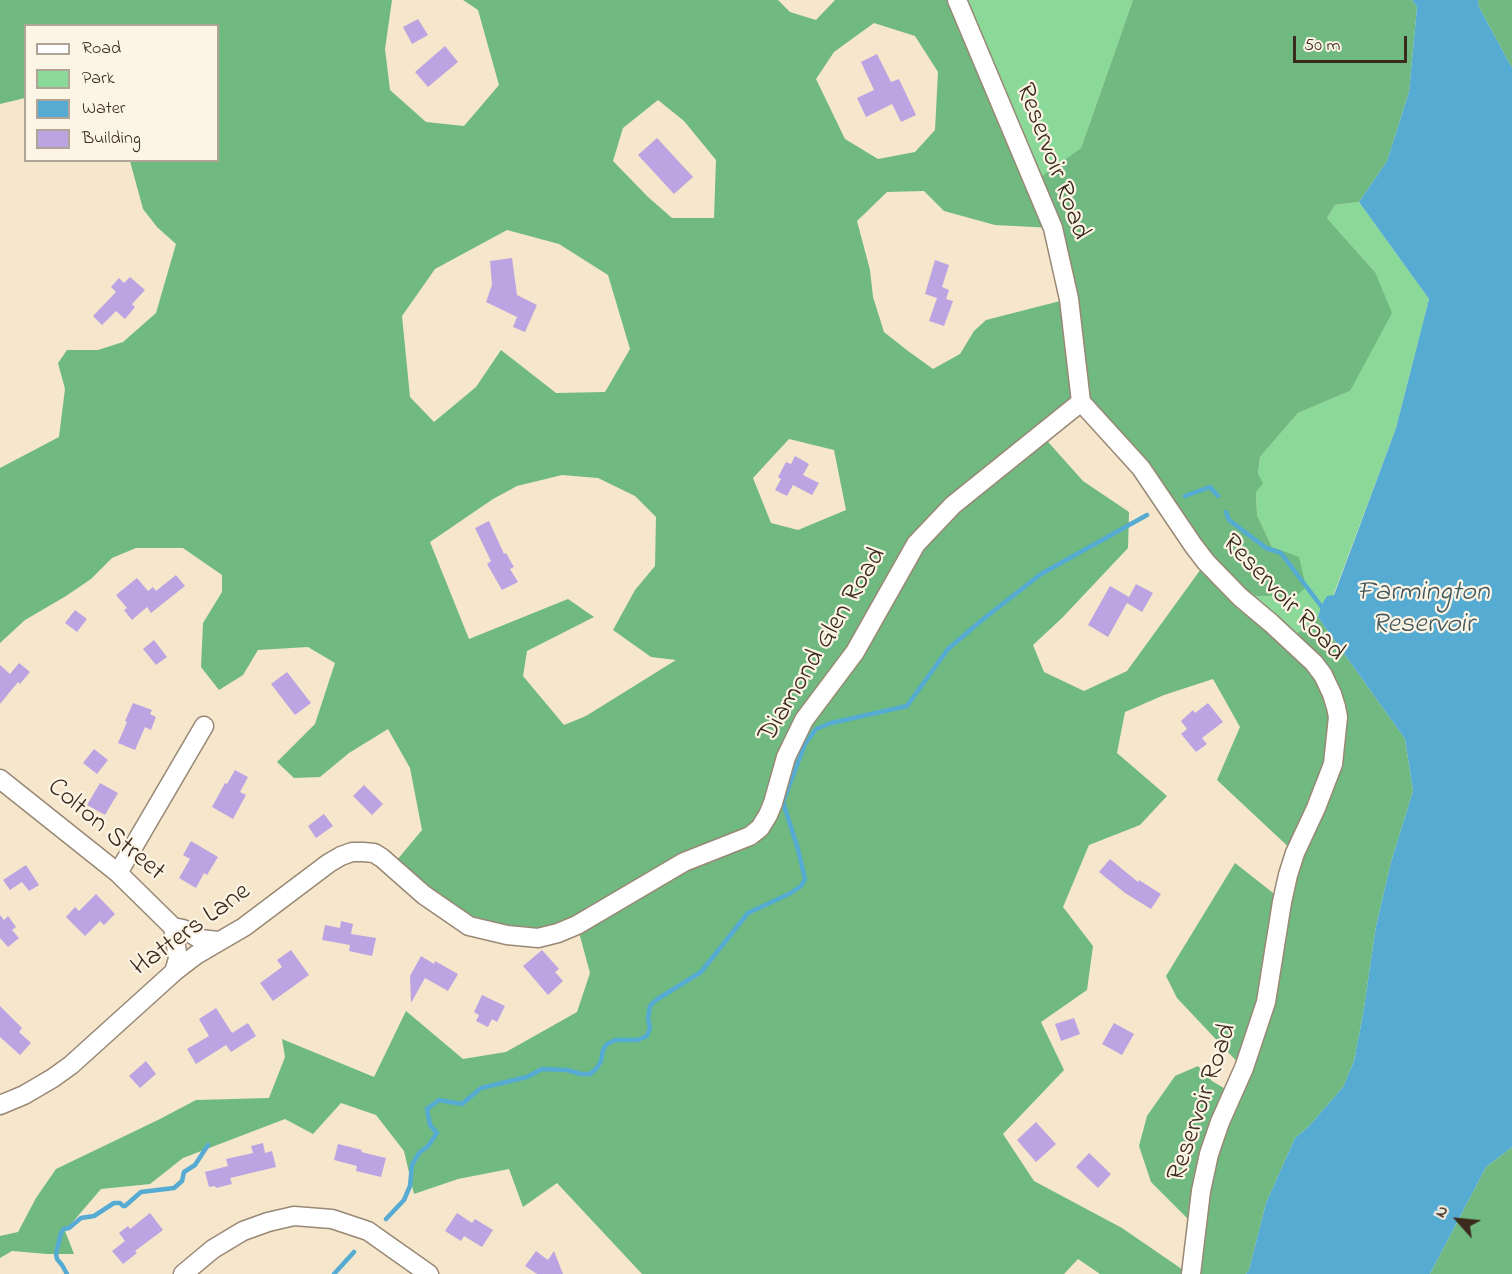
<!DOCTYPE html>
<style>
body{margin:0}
#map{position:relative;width:1512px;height:1274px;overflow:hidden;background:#f5e6cc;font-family:"Indie Flower",sans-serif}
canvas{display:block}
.legend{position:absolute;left:24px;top:24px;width:195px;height:138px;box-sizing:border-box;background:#fcf5e5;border:2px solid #afa495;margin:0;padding:8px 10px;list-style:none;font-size:18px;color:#3b2a1e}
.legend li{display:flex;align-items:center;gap:12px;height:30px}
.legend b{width:30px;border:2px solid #afa495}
.north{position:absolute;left:1428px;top:1190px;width:60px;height:60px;-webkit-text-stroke:4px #fcf5e5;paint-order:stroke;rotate:297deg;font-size:16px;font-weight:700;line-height:24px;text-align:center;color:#3b2a1e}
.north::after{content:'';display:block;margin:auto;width:21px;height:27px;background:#3b2a1e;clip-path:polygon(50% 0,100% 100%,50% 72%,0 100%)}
.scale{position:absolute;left:1293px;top:36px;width:114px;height:27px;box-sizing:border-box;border:3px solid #3b2a1e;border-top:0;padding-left:8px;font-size:18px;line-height:21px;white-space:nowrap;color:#3b2a1e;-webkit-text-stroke:4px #fcf5e5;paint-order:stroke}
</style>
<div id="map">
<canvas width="1512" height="1274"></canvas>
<ul class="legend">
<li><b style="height:8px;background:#fff"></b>Road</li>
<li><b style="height:16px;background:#8bd998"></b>Park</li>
<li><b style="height:16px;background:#56abd2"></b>Water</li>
<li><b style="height:16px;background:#bca4e2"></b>Building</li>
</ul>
<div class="north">N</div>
<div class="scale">50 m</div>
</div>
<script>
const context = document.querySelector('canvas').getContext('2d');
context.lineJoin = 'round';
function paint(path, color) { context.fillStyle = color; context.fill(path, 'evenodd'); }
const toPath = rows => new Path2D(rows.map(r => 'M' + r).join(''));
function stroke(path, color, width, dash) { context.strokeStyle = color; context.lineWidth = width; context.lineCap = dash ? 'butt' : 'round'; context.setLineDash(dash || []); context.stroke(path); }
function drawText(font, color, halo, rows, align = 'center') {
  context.font = font + ' "Indie Flower",sans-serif'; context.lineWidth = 4.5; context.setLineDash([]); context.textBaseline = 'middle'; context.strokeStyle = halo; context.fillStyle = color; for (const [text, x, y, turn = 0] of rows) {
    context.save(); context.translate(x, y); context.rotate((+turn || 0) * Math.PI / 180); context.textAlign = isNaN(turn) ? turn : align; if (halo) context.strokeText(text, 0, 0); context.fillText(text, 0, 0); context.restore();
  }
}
paint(toPath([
 [957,0,1133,0,1081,148,1034,183],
 [1359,202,1429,299,1396,428,1333,596,1327,597,1321,606,1318,617,1289,640,1240,597,1271,596,1292,600,1299,558,1272,547,1257,515,1256,492,1260,457,1298,413,1350,391,1375,272,1327,218,1335,205]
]), '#8bd998');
paint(toPath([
 [0,0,392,0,385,49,390,90,426,122,464,126,499,85,478,10,463,0,778,0,790,12,816,20,835,0,957,0,1034,182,1081,148,1133,0,1412,0,1417,7,1409,92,1387,161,1359,202,1335,205,1327,218,1375,272,1392,313,1350,391,1298,413,1260,457,1258,474,1263,483,1256,492,1257,515,1272,547,1299,557,1306,587,1292,600,1271,596,1241,597,1289,640,1318,617,1405,739,1413,791,1391,862,1376,926,1363,1014,1354,1061,1343,1087,1309,1126,1295,1138,1266,1203,1249,1270,1246,1274,1191,1274,1196,1227,1151,1182,1139,1146,1147,1116,1175,1076,1198,1066,1212,1081,1232,1093,1243,1068,1177,998,1166,976,1235,863,1282,900,1295,853,1217,780,1240,727,1213,679,1164,695,1125,712,1117,753,1167,796,1140,825,1089,845,1063,907,1093,946,1087,990,1041,1022,1064,1070,1003,1134,1034,1181,1122,1228,1189,1274,1100,1274,1078,1259,1064,1274,642,1274,557,1183,523,1207,509,1169,458,1179,414,1194,404,1151,376,1115,341,1103,313,1134,285,1119,183,1158,150,1184,101,1189,65,1231,74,1254,47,1254,12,1251,0,1258,0,1236,18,1232,36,1198,56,1169,160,1119,196,1100,269,1098,285,1057,282,1039,374,1077,406,1011,463,1059,506,1052,577,1012,590,973,577,925,558,933,469,926,392,866,422,830,410,768,388,729,349,753,320,777,294,778,277,762,315,724,335,663,308,647,258,650,243,675,219,690,201,667,203,623,222,592,222,575,183,548,136,548,112,558,91,579,66,596,25,620,0,643,0,468,59,437,65,389,58,363,67,350,98,350,123,342,156,313,176,244,157,227,143,209,130,161,218,160,218,26,26,26,25,98,0,104],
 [874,23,915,36,938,72,935,130,915,152,878,159,845,139,816,79,834,52],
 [658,100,684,121,716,160,714,218,672,218,648,197,613,161,623,128],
 [924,191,944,211,995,225,1053,228,1068,299,986,320,974,331,960,354,933,369,908,351,884,332,873,297,870,270,857,221,887,192],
 [507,230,559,244,608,275,630,349,605,392,556,393,501,350,476,387,434,422,410,397,402,316,435,269],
 [1081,402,1206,562,1127,671,1084,691,1044,672,1033,645,1062,618,1128,548,1129,512,1083,481,1041,434],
 [789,439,834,450,846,510,798,530,771,523,753,478],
 [562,475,598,478,635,496,656,517,655,566,635,590,613,630,651,657,676,660,586,716,564,725,523,676,527,651,594,617,568,599,469,639,430,542,493,499,517,486],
 [1478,0,1512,0,1512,68,1479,7],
 [1512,1147,1512,1274,1430,1274,1486,1167]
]), '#70b980');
paint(toPath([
 [1412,0,1478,0,1479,7,1512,68,1512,1147,1486,1167,1430,1274,1246,1274,1249,1270,1266,1203,1295,1138,1309,1126,1343,1087,1354,1061,1363,1014,1376,926,1391,862,1413,791,1405,739,1318,617,1321,606,1327,596,1334,595,1396,428,1429,299,1359,202,1387,161,1409,92,1417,7]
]), '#56abd2');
stroke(toPath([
 [1185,496,1210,487,1218,496],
 [1226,512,1229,520,1266,548,1281,553,1321,606],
 [386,1219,404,1200,410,1186,412,1165,419,1153,428,1146,437,1133,430,1125,427,1109,439,1100,462,1104,481,1088,527,1077,542,1069,567,1070,581,1074,590,1074,597,1068,601,1061,603,1050,606,1045,615,1040,638,1040,647,1036,650,1028,648,1018,650,1006,656,1000,701,972,748,913,789,894,801,886,805,879,798,849,783,802,805,744,816,729,831,723,907,706,948,649,982,620,1041,574,1147,515],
 [67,1274,62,1265,57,1259,56,1254,61,1233,64,1229,69,1228,81,1218,94,1216,114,1203,120,1203,123,1206,125,1206,141,1192,174,1188,182,1181,184,1172,195,1165,208,1145],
 [334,1274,354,1252]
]), '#56abd2', 4.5);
paint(toPath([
 [418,19,428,35,412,44,403,27],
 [445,46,458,62,428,87,415,72],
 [877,54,891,82,899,79,916,115,901,122,892,104,866,117,857,98,874,90,861,62],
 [657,138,693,177,674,194,638,155],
 [512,258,517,295,537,305,525,332,513,327,517,317,486,302,492,285,490,261],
 [935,260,949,265,942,287,949,290,946,299,953,301,944,326,929,321,937,298,925,294],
 [130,277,145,290,132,304,135,307,125,319,116,311,102,325,93,316,116,292,111,287,119,278,124,283],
 [795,456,809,464,803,475,819,483,812,495,793,485,787,496,775,490,781,479,778,477,786,462,791,464],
 [489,521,504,554,506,553,514,567,510,569,518,582,502,590,487,564,491,561,475,528],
 [176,575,185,586,151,613,147,607,132,620,124,610,127,608,116,595,137,578,148,591,153,587,156,591],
 [1136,584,1153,593,1142,612,1127,603,1108,637,1088,625,1110,586,1129,597],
 [75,610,87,619,77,632,65,623],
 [154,640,167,657,156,665,143,649],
 [19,663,30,672,20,684,18,682,0,704,0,665,10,674],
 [287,672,311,703,295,715,271,684],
 [133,703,152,710,150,714,156,717,151,730,145,727,135,750,118,743,127,722,125,721],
 [1208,703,1223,722,1202,738,1207,744,1196,752,1181,734,1187,729,1181,721,1193,710,1195,713],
 [94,749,108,760,97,774,83,763],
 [235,770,248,777,240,792,246,795,233,819,212,807,225,783,227,784],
 [100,783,118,793,105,815,87,805],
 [364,785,383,804,372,815,353,796],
 [324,814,333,826,316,838,308,826],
 [191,841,218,857,207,875,204,873,196,888,179,878,190,859,183,855],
 [1110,859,1138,882,1139,880,1161,894,1151,909,1125,893,1099,872],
 [26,865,39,885,29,891,22,882,10,890,3,880],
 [96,894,115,914,104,925,100,921,85,936,66,917,75,907,79,911],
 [0,915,4,920,8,916,16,927,12,930,19,938,8,947,0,938],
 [341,921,353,924,351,934,376,938,372,956,349,951,350,945,322,940,325,925,340,928],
 [291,950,309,975,273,1001,260,983,282,967,277,960],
 [542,950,559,969,555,972,563,981,548,995,523,966],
 [421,956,434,964,435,961,458,974,448,991,425,978,411,1003,410,976],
 [482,995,505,1006,497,1022,492,1019,488,1027,476,1021,479,1015,474,1012],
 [0,1006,22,1028,19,1032,31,1043,20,1055,0,1037],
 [216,1008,232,1033,248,1023,256,1036,231,1052,226,1045,196,1064,187,1049,209,1036,199,1019],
 [1074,1018,1080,1034,1061,1041,1055,1024],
 [1114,1023,1134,1034,1122,1055,1102,1044],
 [146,1061,156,1074,140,1088,129,1076],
 [1036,1122,1056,1144,1036,1162,1017,1140],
 [263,1143,265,1153,272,1151,276,1167,230,1178,232,1184,216,1188,215,1186,209,1187,205,1172,228,1166,226,1159,253,1153,251,1146],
 [338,1144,362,1150,361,1152,386,1158,381,1177,356,1171,357,1166,334,1160],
 [1089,1153,1111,1174,1098,1188,1076,1167],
 [150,1213,163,1230,135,1251,137,1253,123,1264,112,1251,125,1241,119,1233,128,1226,130,1229],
 [457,1213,472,1223,475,1219,493,1230,482,1247,464,1236,461,1241,445,1231],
 [536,1251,548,1260,554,1251,563,1274,537,1274,525,1266]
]), '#bca4e2');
const minor = toPath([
 [957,0,1053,228,1069,299,1081,402,1141,468,1193,545,1206,562,1240,597,1271,623,1314,663,1323,675,1332,694,1336,707,1338,717,1333,764,1316,808,1295,853,1288,875,1282,902,1266,1002,1244,1068,1220,1122,1209,1154,1201,1191,1191,1274],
 [0,779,118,873,173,927],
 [118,873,204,726],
 [174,972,178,959,173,927,183,929,200,939,218,941],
 [0,1105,24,1095,53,1078,71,1065,174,972,196,955,244,927,329,863,341,856,352,852,363,852,374,853,382,858,424,895,469,926,507,935,538,938,558,933,577,925,684,862,750,836,760,828,768,815,773,803,786,757,804,720,855,652,916,544,953,505,1081,402],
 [183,1274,213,1249,243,1231,268,1222,294,1216,332,1219,368,1231,429,1274]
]);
stroke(minor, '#988875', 21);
stroke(minor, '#fff', 18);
drawText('27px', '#3b2a1e', '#fcf5e5', [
 ["Reservoir Road",1051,162,69],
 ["Reservoir Road",1282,599,46],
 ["Diamond Glen Road",824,646,-59],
 ["Colton Street",105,831,40],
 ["Hatters Lane",192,931,-36],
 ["Reservoir Road",1204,1103,-71]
]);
drawText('italic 28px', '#44575d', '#fcf5e5', [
 ["Farmington",1423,594],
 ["Reservoir",1423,626]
]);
</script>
